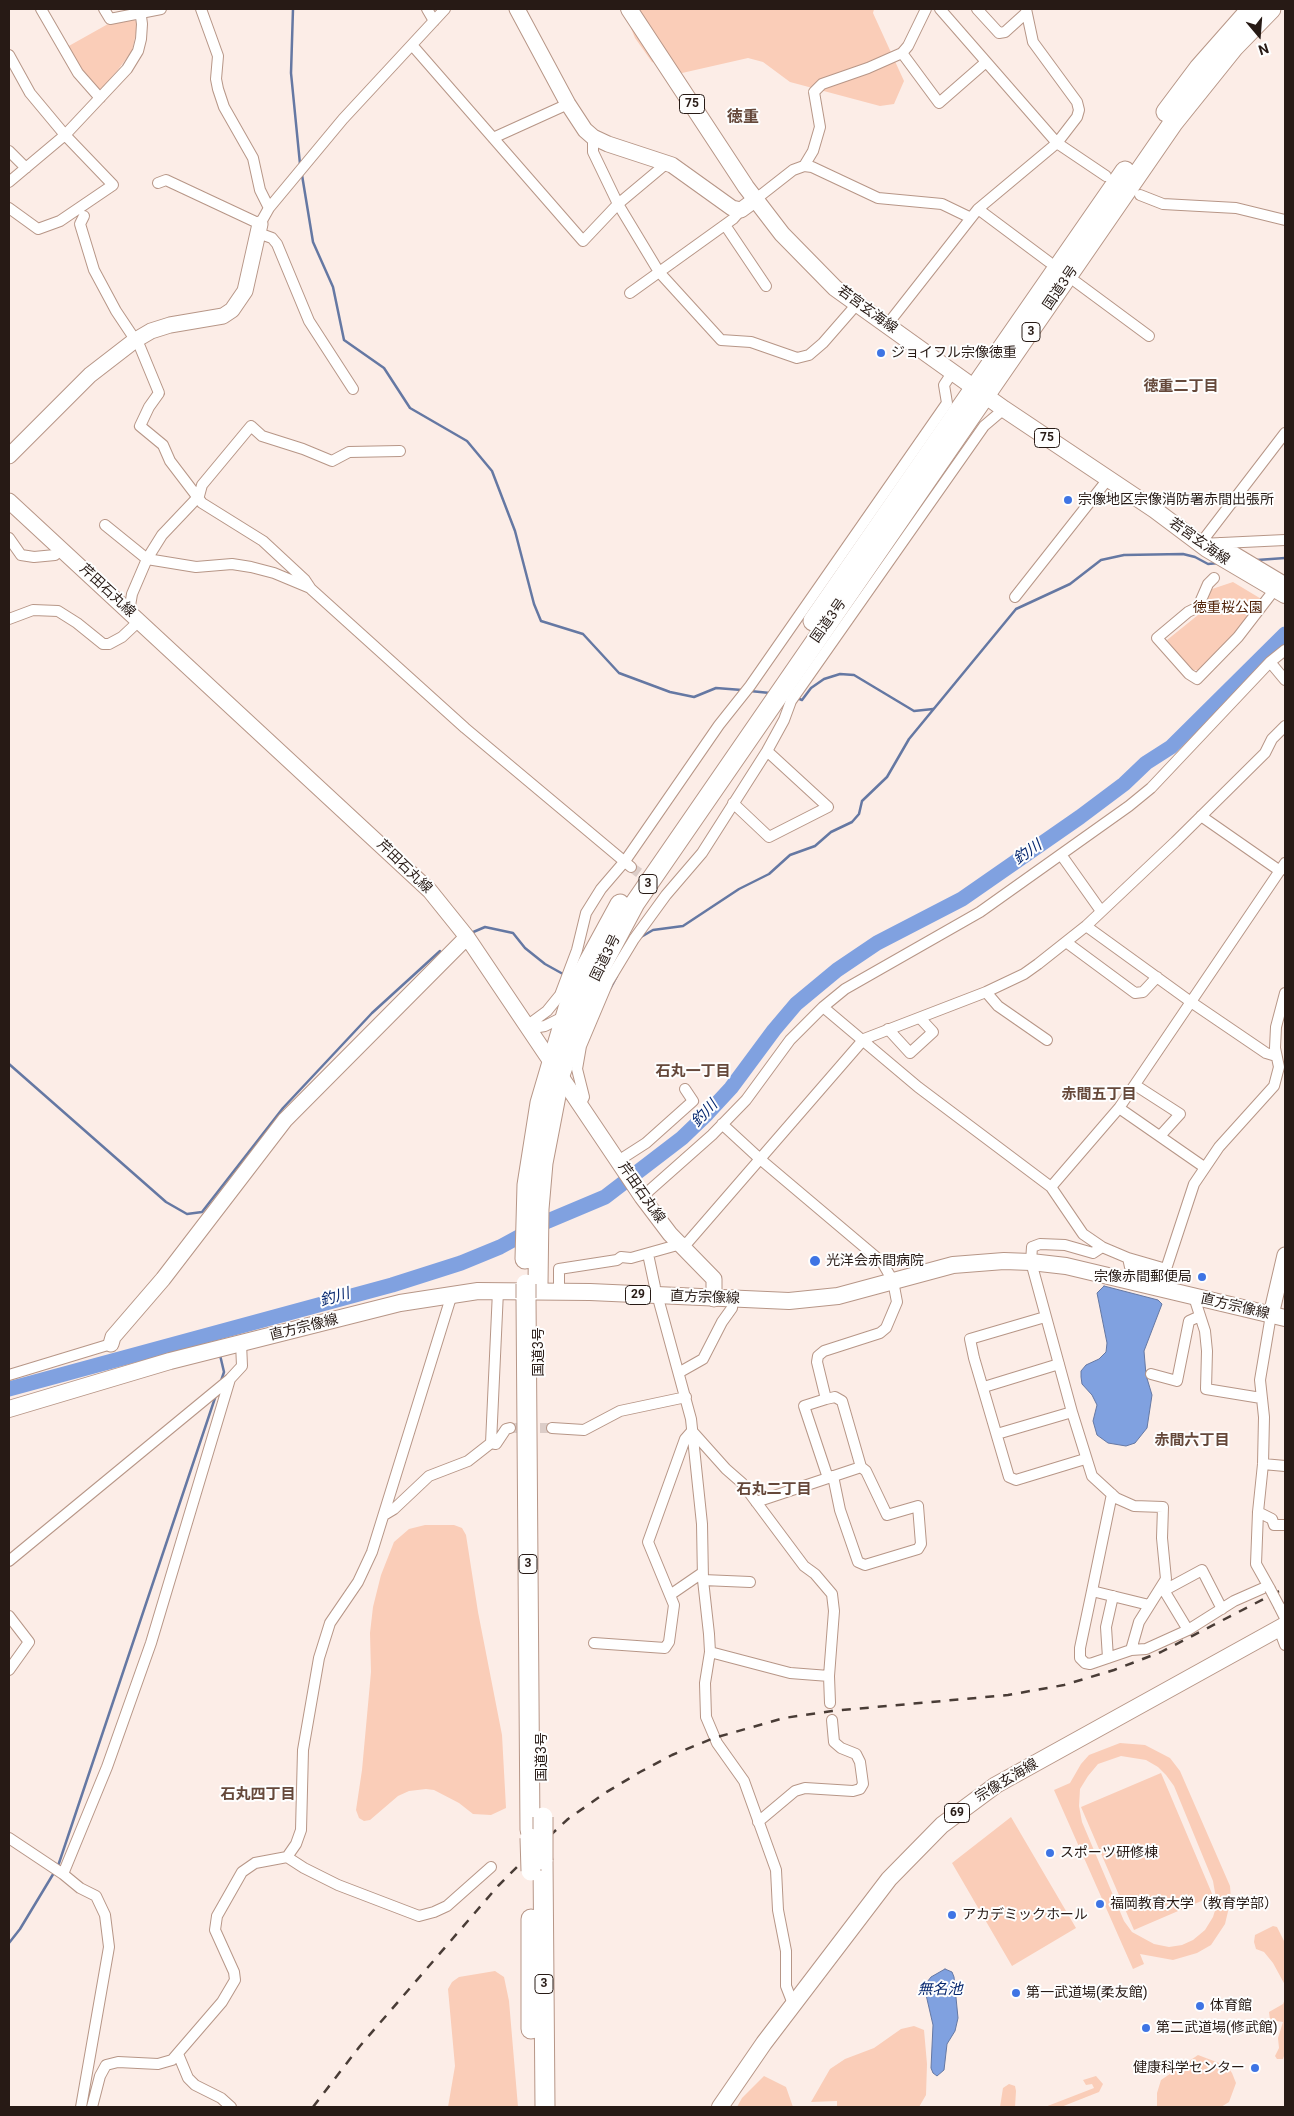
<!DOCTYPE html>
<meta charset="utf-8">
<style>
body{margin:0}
#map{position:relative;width:1294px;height:2116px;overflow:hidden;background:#fcede7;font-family:Roboto,sans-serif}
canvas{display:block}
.frame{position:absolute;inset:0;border:10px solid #271a15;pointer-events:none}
.north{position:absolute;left:1234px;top:10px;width:50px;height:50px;-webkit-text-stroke:4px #fefefe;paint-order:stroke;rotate:162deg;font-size:14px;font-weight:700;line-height:20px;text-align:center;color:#271a15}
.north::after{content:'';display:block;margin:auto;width:18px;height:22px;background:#271a15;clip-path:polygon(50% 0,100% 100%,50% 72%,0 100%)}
</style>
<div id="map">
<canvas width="1294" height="2116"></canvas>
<div class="frame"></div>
<div class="north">N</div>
</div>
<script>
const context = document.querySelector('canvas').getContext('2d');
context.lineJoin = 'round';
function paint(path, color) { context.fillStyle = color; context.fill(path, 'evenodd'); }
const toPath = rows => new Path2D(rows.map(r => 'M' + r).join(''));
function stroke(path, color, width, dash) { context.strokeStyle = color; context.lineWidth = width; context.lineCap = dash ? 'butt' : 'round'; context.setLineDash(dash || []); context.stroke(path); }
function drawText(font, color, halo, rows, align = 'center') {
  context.font = font + ' Roboto,"Noto Sans JP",sans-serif'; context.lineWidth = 4; context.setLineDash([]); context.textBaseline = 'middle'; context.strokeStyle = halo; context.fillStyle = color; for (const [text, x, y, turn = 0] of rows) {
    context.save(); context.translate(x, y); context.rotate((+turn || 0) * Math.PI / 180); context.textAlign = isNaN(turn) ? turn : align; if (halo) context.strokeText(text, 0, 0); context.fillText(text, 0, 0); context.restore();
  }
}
paint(toPath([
 [623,9,874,9,873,13,904,81,894,104,880,106,790,82,763,62,748,58,682,73,652,62,635,38],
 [133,19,136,21,136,33,132,51,117,71,101,89,96,90,87,80,67,47,108,24],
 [1233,582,1263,600,1238,632,1200,670,1190,670,1167,640,1198,615,1212,589],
 [425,1525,454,1525,462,1528,466,1535,478,1612,502,1735,506,1808,491,1815,473,1814,459,1803,434,1790,426,1789,409,1791,398,1796,370,1820,364,1821,359,1818,356,1810,362,1770,371,1672,370,1633,373,1607,381,1575,394,1542,409,1529],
 [1120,1743,1145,1745,1170,1758,1180,1771,1230,1886,1231,1899,1225,1924,1211,1945,1197,1953,1173,1960,1140,1954,1144,1964,1133,1969,1054,1790,1070,1783,1081,1764,1089,1755],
 [1121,1756,1146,1760,1158,1767,1166,1775,1174,1786,1213,1881,1217,1904,1213,1917,1205,1930,1193,1940,1182,1945,1169,1947,1154,1944,1132,1932,1124,1921,1082,1822,1079,1806,1080,1789,1088,1776,1098,1764],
 [1161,1773,1213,1896,1134,1930,1081,1807],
 [1011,1817,1076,1928,1012,1966,952,1863],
 [1273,1926,1277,1927,1285,1943,1285,1992,1285,1985,1273,1963,1264,1952,1256,1949,1254,1942,1255,1935],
 [495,1971,504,1977,509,2001,518,2107,448,2107,455,2066,448,1989,452,1982,459,1977],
 [1285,1999,1285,2053,1283,2059,1277,2059,1275,2056,1279,2048,1278,2038,1283,2022,1270,2020,1269,2012,1283,2004],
 [914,2026,924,2030,927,2064,926,2095,919,2107,837,2107,837,2101,811,2102,830,2069,845,2059,874,2048,901,2029],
 [1198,2055,1227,2066,1232,2073,1236,2083,1229,2102,1221,2107,1157,2107,1157,2093,1161,2080],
 [764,2076,786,2087,793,2107,737,2107,742,2098],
 [1096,2076,1103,2084,1099,2092,1061,2107,1045,2107,1094,2088,1092,2084,1086,2085,1083,2080],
 [1009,2084,1015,2086,1016,2091,1015,2107,1000,2107,1003,2088]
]), '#facdb8');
const water = toPath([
 [1104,1286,1158,1300,1162,1304,1144,1351,1146,1375,1152,1395,1147,1428,1135,1443,1126,1446,1108,1443,1097,1435,1093,1421,1097,1405,1092,1395,1082,1384,1081,1377,1081,1371,1086,1365,1099,1359,1106,1352,1107,1343,1097,1293,1104,1286],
 [945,1969,952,1972,954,1977,958,2018,955,2031,947,2044,944,2070,937,2076,933,2073,931,2068,933,2025,924,1986,931,1977,945,1969]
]);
paint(water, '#80a1e0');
stroke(water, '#6578a3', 1);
stroke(toPath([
 [293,9,291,73,300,164],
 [302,175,313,242,333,287,344,340,384,368,410,408,467,441,492,471,515,531,534,604,541,621,583,634,619,673,670,692,694,697,716,688,742,690],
 [1257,560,1285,558],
 [750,691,770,693],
 [797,698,802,700,811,688,824,679,840,674,854,675,914,711,933,709],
 [471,933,485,927,513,933,525,948,545,964,563,974],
 [641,937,653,930,683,926,739,889,769,874,790,855,815,846,831,832,852,822,859,814,862,801,887,777,909,739,1016,609,1070,584,1101,560,1124,555,1183,554,1195,557,1208,564,1219,563],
 [610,989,617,976],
 [9,1064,166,1202,187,1214,202,1212,283,1108,372,1013,440,951],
 [215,1332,217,1342],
 [220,1355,224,1372,221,1381],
 [58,1866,216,1395],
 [9,1943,20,1929,55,1871]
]), '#6578a3', 2.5);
stroke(toPath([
 [9,1389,392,1285,461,1263,500,1247,548,1221,605,1197,682,1138,707,1114,731,1088,774,1030,796,1004,837,970,877,943,962,899,1080,817,1124,784,1146,763,1171,747,1285,634]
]), '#80a1e0', 15);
stroke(toPath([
 [631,867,653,883],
 [510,1428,552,1428]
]), '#dccdc8', 10, [10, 5]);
const street = toPath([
 [41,9,78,73,100,98],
 [104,9,110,19,161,9],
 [201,9,218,56,216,79,218,89,224,107,253,158,260,190,269,208],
 [427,9,434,21],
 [926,9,908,46,902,53,939,103,986,62],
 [940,9,1057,143,1106,176],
 [977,9,999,33,1005,32,1026,13],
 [412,45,583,241,618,204,667,163],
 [9,55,30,93,65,135,113,185,60,221,38,229,9,208],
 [593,137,593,152,618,204,659,272,721,340,751,342,797,358,809,355,823,343,857,304],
 [493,138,568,104],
 [9,151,26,168],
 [804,166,813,151,820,127,814,92,822,84,868,68,902,53],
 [9,182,65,135,127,69,138,51,141,39,142,24,140,9],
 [158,183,166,180,260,224,269,208,343,119,445,9],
 [1140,195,1163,204,1236,208,1285,220],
 [756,199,793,170,804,166,812,167,878,198,942,204,971,218],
 [978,209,1049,262],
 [84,216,80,224,94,270,116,311,140,347,159,393,149,407,140,426,163,445,170,461,202,503,263,541,305,580,311,589,465,728,631,867],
 [725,225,766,286],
 [258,233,272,238,277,244,309,321,353,389],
 [1076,282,1149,336],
 [630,293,733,219,741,210],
 [887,325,978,209,1057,143,1077,117,1079,110,1077,102,1033,42,1026,9],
 [105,525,147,559,196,567,232,564,251,567,274,573,310,588],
 [9,538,21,555,34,557,55,555,61,549],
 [1220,543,1285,582],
 [1200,544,1285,433],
 [1201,544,1285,540],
 [1214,578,1208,584,1198,607,1188,612,1157,638,1189,674,1197,679,1238,637,1275,589],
 [1015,597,1108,479],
 [129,612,132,594,147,559,162,535,199,496,202,485,251,426,262,436,303,449,332,461,349,452,400,451],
 [9,619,33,610,58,611,77,623,103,644,109,644,122,637,139,621],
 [1270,662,1285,680],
 [733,803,769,837,828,807,767,751],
 [1201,816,1280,871],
 [1062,856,1101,911],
 [1086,926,1191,1002,1266,1053,1276,1056],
 [1066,942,1135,993,1143,992,1157,977],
 [986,992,998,1006,1047,1040],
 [823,1007,918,1087,1051,1187,1083,1234,1102,1247,1128,1258,1166,1269,1194,1184,1219,1147,1274,1086,1279,1067,1275,1048,1276,1027,1285,993],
 [564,1014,561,1018,545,1026,533,1028,528,1025,547,1011,560,995,577,950,586,913,601,889,625,861,719,725,750,686,947,403,944,385,952,373],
 [888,1029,910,1053,933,1032,920,1018],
 [1135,1085,1180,1114,1160,1136],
 [580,1105,584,1097,577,1069,581,1046,608,982,634,939,666,895,702,853,767,751,784,720,791,701,984,426,1004,409],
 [1119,1108,1204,1167],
 [722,1124,760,1159,882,1262,893,1281,897,1302,886,1328,880,1333,824,1351,818,1356,817,1362,826,1399,804,1406,828,1478],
 [618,1161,646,1143,693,1101,685,1089],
 [1051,1187,1119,1108,1285,863],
 [642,1197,712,1135,746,1100,790,1040,823,1007,845,989,980,912,1129,806,1151,788,1270,662,1285,650],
 [1102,1247,1093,1253,1065,1245,1040,1244,1032,1247,1031,1262,1072,1412,1092,1476,1116,1498,1134,1506,1163,1507,1162,1538,1166,1579,1139,1622,1131,1650],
 [648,1254,655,1287,691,1419,702,1524,703,1580,709,1634,710,1652,705,1683,706,1717,717,1743,744,1781,776,1870,778,1910,786,1951,786,1986,793,2004],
 [1128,1258,1130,1267,1171,1280,1170,1292],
 [559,1291,559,1269,617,1260,621,1257,631,1258,688,1242,864,1039,986,992,1024,974,1038,964,1086,926,1175,842,1265,753,1272,739,1285,726],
 [1194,1297,1205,1331,1207,1351,1206,1389,1261,1398],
 [1045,1317,970,1339,974,1358,1009,1477,1016,1480,1085,1459],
 [680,1372,703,1359,722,1322,732,1308,733,1299],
 [1151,1374,1177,1381,1189,1321,1200,1316],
 [9,1375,111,1344],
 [984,1387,1059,1364],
 [826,1399,835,1397,842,1401,861,1467,866,1471,887,1515,918,1506,921,1544,918,1549,865,1565,858,1562,840,1510,833,1476],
 [552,1428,584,1430,620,1411,686,1397],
 [692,1431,726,1469,742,1483,804,1566,815,1574,832,1594,834,1611,829,1676,830,1703],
 [997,1434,1072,1412],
 [491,1443,496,1444,506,1429,510,1428],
 [1263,1464,1285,1466],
 [1112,1494,1092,1591,1149,1605],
 [756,1502,861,1467],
 [1258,1512,1272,1519,1274,1525,1285,1525],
 [384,1515,394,1509,429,1476,468,1461,491,1443,498,1291],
 [9,1561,230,1379,242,1366,241,1343],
 [703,1580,750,1582],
 [1162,1587,1188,1630],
 [1270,1589,1256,1564,1258,1512,1263,1464,1264,1417,1260,1380,1271,1315],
 [1165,1590,1202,1570,1222,1609],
 [1092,1591,1080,1648,1080,1658,1085,1663,1090,1664,1131,1650,1146,1649,1188,1630,1234,1601,1268,1586],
 [670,1595,702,1573],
 [1279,1606,1285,1618],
 [9,1616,29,1642,9,1670],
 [1279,1629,1285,1645],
 [594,1643,665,1648,669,1642,674,1605,648,1542,685,1439,692,1431],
 [710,1652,790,1673,829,1676],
 [1108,1658,1106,1627,1113,1596],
 [758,1822,795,1791,805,1788,853,1791,860,1789,863,1784,860,1762,856,1754,841,1748,834,1742,832,1720],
 [9,1838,63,1874,80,1888,96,1896,105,1915,109,1947,81,2107],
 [287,1857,304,1868,338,1885,419,1916,434,1912,447,1906,491,1867],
 [63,1874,107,1767,151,1643,230,1379],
 [178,2054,188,2078,195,2085,221,2098,231,2107],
 [92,2107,100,2076,106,2065,118,2062,158,2064,172,2060,222,2002,235,1980,234,1972,215,1930,217,1916,242,1872,255,1863,287,1857,296,1844,301,1830,303,1750,319,1658,330,1623,358,1582,372,1552,452,1294]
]);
const secondary = toPath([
 [517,9,568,104,585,130,593,137,608,144,672,165,732,208,741,210,756,199],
 [9,456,90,375,134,341,151,331,170,325,223,316,232,310,245,291,260,224],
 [9,501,430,891,467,937,642,1197,670,1234,714,1279,714,1299],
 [1271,1315,1285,1255],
 [111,1344,113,1337,163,1279,285,1120,467,937]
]);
const primary = toPath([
 [629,9,746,187,782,234,835,288,1004,409,1155,510,1207,549,1285,595],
 [9,1409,170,1361,400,1303,478,1291,590,1292,789,1301,838,1296,953,1265,1004,1261,1031,1262,1066,1266,1285,1318],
 [720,2107,764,2043,889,1879,942,1825,996,1785,1285,1625]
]);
const highway = toPath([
 [1166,112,1199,68,1251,9],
 [813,621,1125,171],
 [525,1259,527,1185,540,1103,568,1008,583,972,620,904],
 [538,1284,539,1209,543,1163,560,1075,595,978,635,903,1173,123,1234,47,1271,9],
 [526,1298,530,1830],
 [543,1860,545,2107],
 [531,1919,531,2029]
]);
stroke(street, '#b79687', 12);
stroke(secondary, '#b79687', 17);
stroke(primary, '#b79687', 18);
stroke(highway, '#b79687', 21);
stroke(street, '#fff', 10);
stroke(secondary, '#fff', 15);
stroke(primary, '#fff', 16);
stroke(highway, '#fff', 19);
stroke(toPath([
 [313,2107,360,2046,498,1886,531,1853,568,1819,605,1793,640,1772,672,1755,714,1738,784,1718,832,1711,1008,1695,1064,1685,1114,1670,1161,1652,1285,1588]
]), '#493c36', 2.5, [9, 9]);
const streetBridge = toPath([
 [1270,1589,1279,1606]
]);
const highwayBridge = toPath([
 [526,1284,526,1298],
 [543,1817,543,1860],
 [530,1838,531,1871]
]);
stroke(streetBridge, '#b79687', 12, []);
stroke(highwayBridge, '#b79687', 21, []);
stroke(streetBridge, '#fff', 10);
stroke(highwayBridge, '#fff', 19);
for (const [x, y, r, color] of [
 [881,353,5,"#3e74e4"],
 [1068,500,5,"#3e74e4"],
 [815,1261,6,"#3e74e4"],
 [1202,1277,5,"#3e74e4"],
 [1050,1853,5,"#3e74e4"],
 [1100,1904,5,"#3e74e4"],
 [952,1915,5,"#3e74e4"],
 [1016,1993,5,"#3e74e4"],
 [1200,2006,5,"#3e74e4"],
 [1146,2028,5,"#3e74e4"],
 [1255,2068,5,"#3e74e4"]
]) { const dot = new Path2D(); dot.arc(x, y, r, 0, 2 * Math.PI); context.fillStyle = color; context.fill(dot); stroke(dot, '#fefefe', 2); }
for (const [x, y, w] of [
 [692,104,25],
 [1031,332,18],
 [1047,438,25],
 [648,884,18],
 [638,1295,25],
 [528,1564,18],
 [957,1813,25],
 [544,1984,18]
]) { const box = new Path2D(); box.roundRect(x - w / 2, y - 9.5, w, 19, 4); context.fillStyle = '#fefefe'; context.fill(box); stroke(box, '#271a15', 1); }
drawText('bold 12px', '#271a15', null, [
 ["75",692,104],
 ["3",1031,332],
 ["75",1047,438],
 ["3",648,884],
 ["29",638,1295],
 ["3",528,1564],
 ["69",957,1813],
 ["3",544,1984]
]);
drawText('14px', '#271a15', '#fefefe', [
 ["国道3号",1061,288,-56],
 ["若宮玄海線",867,310,36],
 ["若宮玄海線",1199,542,35],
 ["芹田石丸線",107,591,43],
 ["国道3号",829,621,-55],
 ["芹田石丸線",404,867,44],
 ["国道3号",606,958,-64],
 ["芹田石丸線",641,1193,55],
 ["直方宗像線",705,1298,2],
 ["直方宗像線",1235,1307,13],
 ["直方宗像線",304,1328,-14],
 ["国道3号",539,1352,-90],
 ["国道3号",542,1757,-90],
 ["宗像玄海線",1007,1781,-31]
]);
drawText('14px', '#271a15', '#fefefe', [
 ["ジョイフル宗像徳重",891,353],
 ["宗像地区宗像消防署赤間出張所",1078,500],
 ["光洋会赤間病院",826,1261],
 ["宗像赤間郵便局",1192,1277,"right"],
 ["スポーツ研修棟",1060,1853],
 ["福岡教育大学（教育学部）",1110,1904],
 ["アカデミックホール",962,1915],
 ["第一武道場(柔友館)",1026,1993],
 ["体育館",1210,2006],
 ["第二武道場(修武館)",1156,2028],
 ["健康科学センター",1245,2068,"right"]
], 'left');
drawText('14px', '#512309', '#fefefe', [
 ["徳重桜公園",1228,608]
]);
drawText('bold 15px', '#65483a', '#fefefe', [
 ["徳重二丁目",1181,387],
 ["石丸一丁目",693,1072],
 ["赤間五丁目",1099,1095],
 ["赤間六丁目",1192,1441],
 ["石丸二丁目",774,1490],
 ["石丸四丁目",258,1795]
]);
drawText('italic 15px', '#06276f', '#fefefe', [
 ["釣川",1028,853,-35],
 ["釣川",705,1114,-47],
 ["釣川",335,1298,-16],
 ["無名池",940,1990]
]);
drawText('bold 16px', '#65483a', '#fefefe', [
 ["徳重",743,118]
]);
</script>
